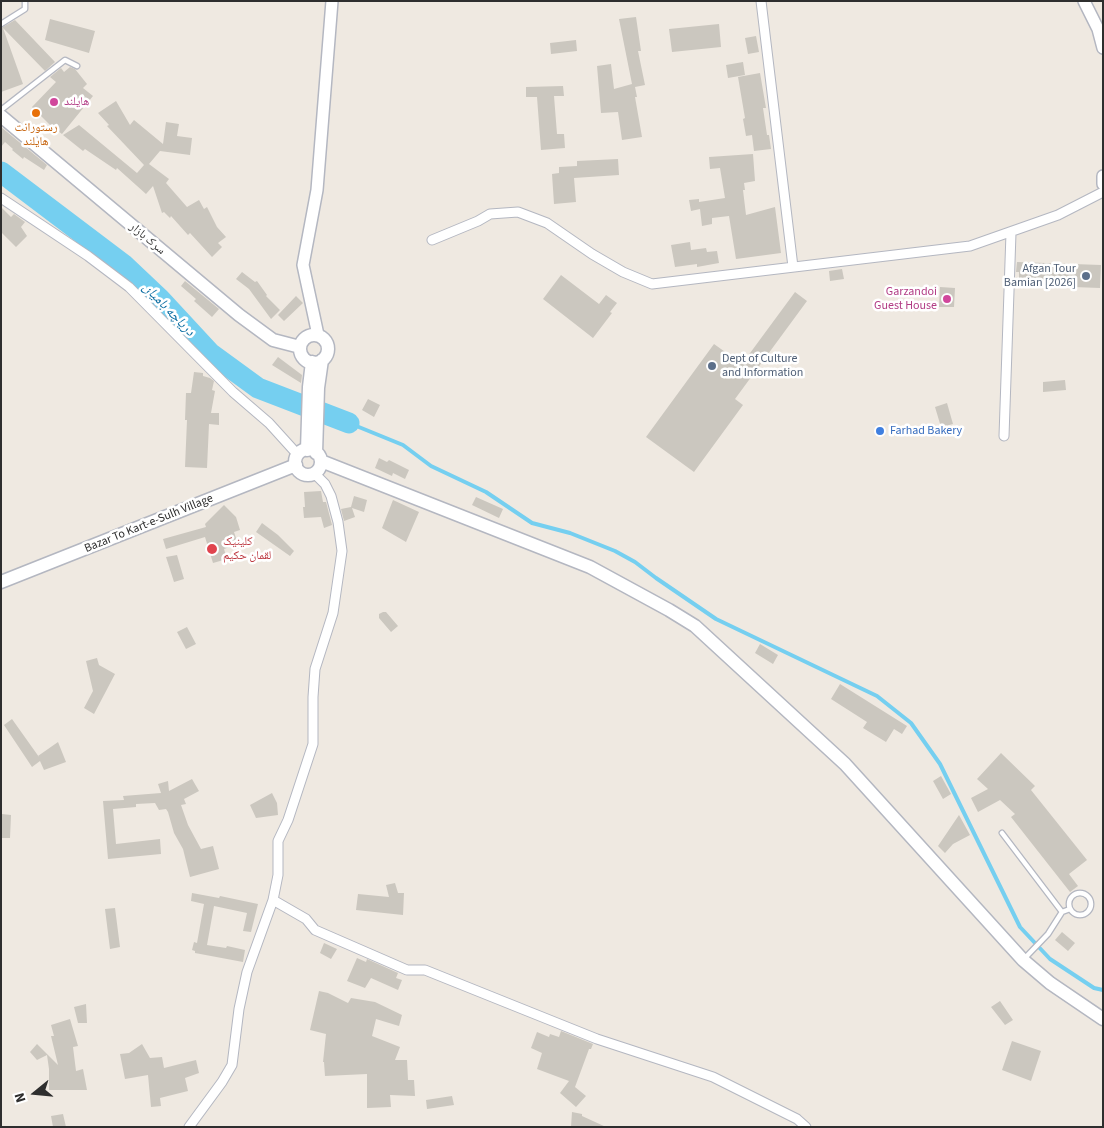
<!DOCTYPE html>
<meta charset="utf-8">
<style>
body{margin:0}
#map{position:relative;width:1104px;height:1128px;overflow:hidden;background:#efe9e1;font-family:"Source Sans 3",sans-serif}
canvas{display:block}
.frame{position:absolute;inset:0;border:2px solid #2e2e2e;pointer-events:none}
.north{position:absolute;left:10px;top:1068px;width:50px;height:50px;-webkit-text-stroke:4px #fff;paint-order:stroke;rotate:253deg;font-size:14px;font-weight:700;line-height:20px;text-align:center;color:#2e2e2e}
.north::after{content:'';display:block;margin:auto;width:18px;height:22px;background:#2e2e2e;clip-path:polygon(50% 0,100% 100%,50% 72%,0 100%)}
</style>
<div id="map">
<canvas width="1104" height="1128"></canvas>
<div class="frame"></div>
<div class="north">N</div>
</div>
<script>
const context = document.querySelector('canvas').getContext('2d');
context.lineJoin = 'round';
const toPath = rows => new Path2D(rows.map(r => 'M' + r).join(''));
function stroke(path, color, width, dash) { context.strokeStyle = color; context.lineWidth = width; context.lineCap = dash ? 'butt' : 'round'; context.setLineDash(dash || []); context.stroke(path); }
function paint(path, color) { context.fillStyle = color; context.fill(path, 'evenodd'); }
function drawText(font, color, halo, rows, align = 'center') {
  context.font = font + ' "Source Sans 3","Noto Naskh Arabic",sans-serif'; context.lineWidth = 5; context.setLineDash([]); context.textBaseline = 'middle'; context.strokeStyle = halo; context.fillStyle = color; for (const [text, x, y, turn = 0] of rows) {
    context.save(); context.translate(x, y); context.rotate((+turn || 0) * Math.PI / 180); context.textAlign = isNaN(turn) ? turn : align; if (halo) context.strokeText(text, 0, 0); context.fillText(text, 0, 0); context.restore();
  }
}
stroke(toPath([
 [349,423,403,445,431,466,486,492,532,523,570,533,615,551,635,562,656,578,716,619,877,696,911,723,940,764,1020,927,1050,959,1094,988,1103,990]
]), '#75cff0', 4);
stroke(toPath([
 [1,172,124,265,160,299,210,353,258,388,349,423]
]), '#75cff0', 21);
paint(toPath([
 [636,17,641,51,638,51,645,85,635,87,637,97,635,97,642,137,622,140,618,112,601,113,597,66,611,64,614,89,632,84,619,19],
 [50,19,95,31,89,53,45,40],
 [15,20,55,62,45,71,3,28,23,84,1,92,1,28],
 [719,24,721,47,672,52,669,29],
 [756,36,759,52,748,54,745,38],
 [576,40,577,51,551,54,550,43],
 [743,62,745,75,728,78,726,65],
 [70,67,75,69,87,84,83,88,93,96,62,134,50,125,32,107,56,82,50,77,61,68,64,72],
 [760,73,766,108,763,108,767,135,769,135,771,149,754,151,752,135,746,136,743,119,745,118,738,77],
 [563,86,564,96,554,96,557,134,564,134,565,148,541,150,537,97,526,97,526,87],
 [116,101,130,125,134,120,163,144,166,122,179,124,177,136,192,138,190,155,160,151,149,164,169,179,166,183,187,207,199,200,204,209,207,207,217,227,226,237,218,243,222,247,212,257,190,233,188,235,171,216,170,218,164,212,162,213,153,186,146,194,117,168,116,170,85,149,83,151,63,135,79,125,137,173,144,165,107,126,109,125,98,113],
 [1,127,47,165,44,170,24,157,23,159,12,150,13,149,5,142,1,147],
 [753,154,755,181,744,183,745,190,743,190,746,215,775,207,781,253,736,259,729,216,712,218,712,224,702,226,700,209,691,211,689,200,699,199,699,202,725,198,720,168,710,169,709,157],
 [618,159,619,175,574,178,576,202,554,204,552,174,559,173,559,167,577,166,577,161],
 [1,207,11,217,14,214,25,222,21,227,27,236,16,247,1,232],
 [690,242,691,250,706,248,707,252,717,251,719,263,697,267,697,264,675,267,671,245],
 [1017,262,1101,265,1100,288,1019,285,1019,272,1016,272],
 [842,269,844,279,830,281,829,271],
 [242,272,255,282,257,281,267,295,266,296,280,310,271,319,249,289,236,279],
 [561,275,599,304,606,295,617,303,610,312,612,313,593,338,543,299],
 [185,281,219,309,212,317,194,301,196,299,181,286],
 [940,287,955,288,954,307,939,307],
 [795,292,807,301,735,399,743,405,694,472,646,437,714,344,742,364],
 [296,296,303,303,284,321,278,315],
 [278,357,302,375,301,383,272,365],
 [194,372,203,373,203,376,210,378,214,381,212,390,215,391,211,413,219,413,219,425,209,424,207,468,185,467,187,420,185,420,186,393,191,393],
 [1065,380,1066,390,1043,392,1043,382],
 [368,399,380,405,374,417,362,410],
 [947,403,953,424,941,427,935,407],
 [379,458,387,462,389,460,409,470,405,479,393,473,392,476,375,468],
 [321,491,323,502,326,502,332,525,324,528,321,517,304,518,303,507,305,507,304,492],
 [354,496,367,500,364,512,352,508,355,517,344,521,341,509,351,507],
 [476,497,503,509,499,518,472,505],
 [393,500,419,512,406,542,382,528],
 [224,505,236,517,240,530,234,532,237,541,234,542,235,545,224,549,227,559,213,563,205,537,166,549,163,539,206,527,205,524],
 [262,523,278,535,294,551,290,556,256,532],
 [177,555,184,579,174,582,166,557],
 [383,612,386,612,398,626,391,632,379,618,379,614],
 [187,627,196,644,186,649,177,632],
 [760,644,778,655,773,664,755,653],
 [97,658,99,665,115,674,94,714,84,708,93,691,86,661],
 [840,684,907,726,902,734,894,729,886,742,863,728,867,722,831,699],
 [12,719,39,757,38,756,58,742,66,762,44,770,40,761,32,767,4,725],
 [1001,753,1035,786,1031,790,1087,860,1069,874,1078,886,1070,892,1011,817,1015,814,1000,800,978,812,971,798,988,789,977,779],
 [941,776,951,794,943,799,933,781],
 [192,779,199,791,184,799,186,804,181,805,188,825,201,849,213,846,219,869,190,877,183,849,174,833,168,812,166,809,159,810,155,803,136,804,136,807,113,809,116,844,160,839,161,854,108,859,103,801,124,800,123,796,161,793,158,784,168,781,169,791],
 [272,793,277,803,278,815,256,818,250,805],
 [2,814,11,815,10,838,1,838],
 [959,815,970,835,953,844,945,853,938,846],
 [395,883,398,893,404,893,403,915,356,910,358,894,389,897,386,885],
 [192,893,219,898,220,896,258,904,251,932,243,931,247,913,214,906,207,945,226,948,227,946,245,950,243,962,195,953,195,951,192,950,194,942,197,943,204,904,191,901],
 [115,908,120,947,110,949,105,909],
 [1062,932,1075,943,1068,951,1055,940],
 [324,943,337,949,331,959,320,953],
 [357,958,366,962,367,959,398,973,396,978,402,980,398,990,371,978,365,988,347,981],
 [319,991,328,993,348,1003,351,998,375,1002,402,1015,399,1026,376,1019,372,1036,400,1047,395,1060,407,1060,408,1080,414,1080,415,1096,390,1095,391,1107,367,1108,367,1074,325,1076,324,1062,323,1062,326,1034,310,1030],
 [1000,1001,1013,1020,1005,1025,991,1007],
 [86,1004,87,1023,78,1023,74,1007],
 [70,1019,78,1046,73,1047,76,1071,83,1069,87,1090,49,1090,49,1069,47,1055,37,1060,30,1052,37,1044,58,1065,51,1036,54,1036,51,1025],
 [561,1031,593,1044,591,1049,589,1049,575,1087,586,1096,576,1107,560,1093,569,1081,537,1069,542,1053,531,1048,537,1032,549,1037,550,1034,559,1037],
 [1012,1041,1041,1051,1031,1081,1002,1070],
 [142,1044,150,1058,162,1057,164,1068,196,1060,199,1073,185,1078,188,1091,160,1098,161,1106,151,1107,148,1075,125,1079,120,1054,129,1053],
 [452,1096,454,1105,427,1109,426,1100],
 [572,1112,582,1114,582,1116,606,1127,571,1127],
 [63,1114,66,1127,53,1127,51,1116]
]), '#cbc7bf');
const service = toPath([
 [1,24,25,9,25,1],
 [1,110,65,60,77,66],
 [1002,833,1062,912],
 '1069 904a11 11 0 1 1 22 0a11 11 0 1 1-22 0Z',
 [1024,959,1048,934,1062,912,1070,909]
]);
const minor = toPath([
 [761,1,793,267],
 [1,198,88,256,129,287,233,392,269,423,298,455],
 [432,240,478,221,490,214,518,212,547,223,592,254,623,272,652,284,970,246,1058,215,1103,192],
 [1004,436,1011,233],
 [273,900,306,919,315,930,407,970,425,970,597,1039,713,1077,797,1119,806,1127],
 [189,1127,222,1082,232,1065,239,1009,247,972,273,900,278,875,278,841,288,820,313,744,313,697,315,669,333,613,342,551,338,522,331,496,325,484,314,473]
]);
const tertiary = toPath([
 [1084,1,1098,29,1103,48],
 [1103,176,1103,184],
 [318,335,303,265,317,190,332,1]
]);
const secondary = toPath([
 [1,116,239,315,273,340,300,347],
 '300 349a14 14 0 1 1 28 0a14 14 0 1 1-28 0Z',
 '295 462a13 13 0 1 1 26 0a13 13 0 1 1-26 0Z',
 [307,450,309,387,312,362],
 [316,453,318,388,322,360],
 [321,461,590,567,669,610,695,626,845,764,1023,960,1050,983,1103,1019],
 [1,582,296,465]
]);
stroke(service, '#b4b7c1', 7);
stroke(minor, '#b4b7c1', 11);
stroke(tertiary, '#b4b7c1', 14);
stroke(secondary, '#b4b7c1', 15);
stroke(service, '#fff', 4.5);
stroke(minor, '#fff', 9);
stroke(tertiary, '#fff', 11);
stroke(secondary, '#fff', 12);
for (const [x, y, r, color] of [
 [54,102,5,"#d1479c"],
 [36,113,5,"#e8710a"],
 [1086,276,5,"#5c6f8a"],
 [947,299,5,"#d1479c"],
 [712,366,5,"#5c6f8a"],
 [880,431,5,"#3f7fe0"],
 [212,549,6,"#e0444e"]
]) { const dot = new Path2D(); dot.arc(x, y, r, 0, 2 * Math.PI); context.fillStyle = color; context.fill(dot); stroke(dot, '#fff', 2); }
drawText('12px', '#b23c85', '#fff', [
 ["هایلند",64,102],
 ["Garzandoi",937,292,"right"],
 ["Guest House",937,306,"right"]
], 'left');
drawText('12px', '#c56008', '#fff', [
 ["رستورانت",36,128],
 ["هایلند",36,142]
]);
drawText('12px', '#2e2e2e', '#fff', [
 ["سرک بازار",147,239,40],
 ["Bazar To Kart-e-Sulh Village",149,524,-22]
]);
drawText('12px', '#4e5e75', '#fff', [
 ["Afgan Tour",1076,269],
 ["Bamian [2026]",1076,283],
 ["Dept of Culture",722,359,"left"],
 ["and Information",722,373,"left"]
], 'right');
drawText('12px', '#366cbe', '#fff', [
 ["Farhad Bakery",890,431]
], 'left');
drawText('12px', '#be3a42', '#fff', [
 ["کلینیک",223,542],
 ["لقمان حکیم",223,556]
], 'left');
drawText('italic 14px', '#0d6fa3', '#fff', [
 ["دریاچه بامیان",168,310,46]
]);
</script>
